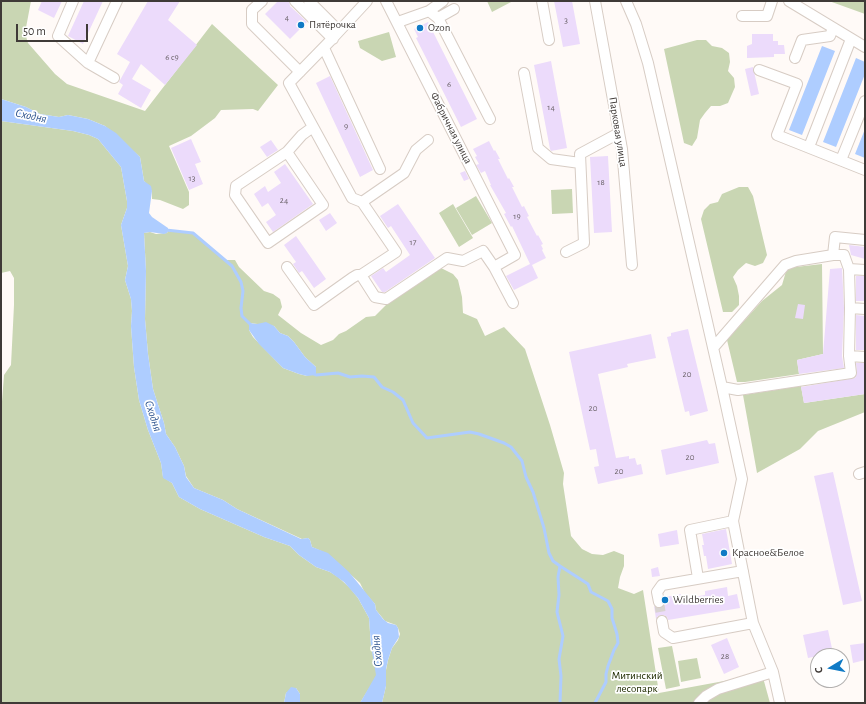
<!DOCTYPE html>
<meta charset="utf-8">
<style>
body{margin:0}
#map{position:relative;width:866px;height:704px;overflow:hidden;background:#fffaf7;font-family:"Alegreya Sans",sans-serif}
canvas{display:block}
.frame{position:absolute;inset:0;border:2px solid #3f3a37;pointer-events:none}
.north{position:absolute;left:810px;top:648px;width:40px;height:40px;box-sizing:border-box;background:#fff;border:1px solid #b2b0af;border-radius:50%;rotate:260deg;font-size:11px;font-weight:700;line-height:16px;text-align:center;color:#3f3a37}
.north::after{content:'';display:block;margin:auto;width:14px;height:18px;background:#0f7ac5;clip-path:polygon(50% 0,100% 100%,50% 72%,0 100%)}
.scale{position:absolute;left:16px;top:24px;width:72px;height:18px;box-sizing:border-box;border:2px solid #3f3a37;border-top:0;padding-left:5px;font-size:12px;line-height:14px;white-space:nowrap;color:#3f3a37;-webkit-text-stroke:3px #fff;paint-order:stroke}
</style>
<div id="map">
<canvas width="866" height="704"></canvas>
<div class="frame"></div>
<div class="north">С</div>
<div class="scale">50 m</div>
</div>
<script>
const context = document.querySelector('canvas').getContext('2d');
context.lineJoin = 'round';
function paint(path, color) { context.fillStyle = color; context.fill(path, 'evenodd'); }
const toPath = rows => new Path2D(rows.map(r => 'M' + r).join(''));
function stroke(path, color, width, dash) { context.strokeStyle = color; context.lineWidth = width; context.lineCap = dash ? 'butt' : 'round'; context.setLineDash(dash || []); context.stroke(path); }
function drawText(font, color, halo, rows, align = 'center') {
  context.font = font + ' "Alegreya Sans",sans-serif'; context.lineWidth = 3.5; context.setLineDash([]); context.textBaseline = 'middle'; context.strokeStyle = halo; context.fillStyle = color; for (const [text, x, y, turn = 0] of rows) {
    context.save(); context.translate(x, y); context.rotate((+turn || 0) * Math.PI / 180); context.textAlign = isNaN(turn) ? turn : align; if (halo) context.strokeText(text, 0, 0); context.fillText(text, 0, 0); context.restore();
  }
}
paint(toPath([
 [1,1,31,1,25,33,28,43,55,74,67,84,145,111,212,24,278,85,258,111,253,109,221,110,215,118,191,136,169,146,189,192,189,205,183,209,160,200,152,199,152,191,144,181,140,157,105,126,88,119,68,115,59,117,40,114,26,107,1,99],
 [487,1,513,1,492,12],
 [829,1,865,1,865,14],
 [389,32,396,57,382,61,360,48,358,41],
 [697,40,706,40,712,46,722,48,729,53,730,62,728,71,734,78,735,87,728,103,720,106,711,106,705,113,700,120,697,138,692,146,684,143,664,49],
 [1,121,73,131,89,135,98,139,121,167,127,201,127,208,121,225,128,266,125,280,131,299,132,311,131,326,134,367,139,400,148,430,161,463,163,477,172,483,179,497,200,509,264,537,290,546,299,555,316,567,330,572,338,577,350,588,358,598,369,618,371,646,376,670,376,677,360,703,300,703,300,694,296,688,286,693,284,703,1,703,1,415,4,375,11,365,14,305,14,278,10,271,1,273],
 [739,187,748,187,753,196,767,255,763,263,755,266,746,263,738,270,733,277,737,286,739,296,739,305,732,312,723,312,701,219,704,210,710,204,718,202,722,194],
 [572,189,573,213,552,214,551,190],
 [476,196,492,223,472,235,456,208],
 [453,204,473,238,459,247,439,213],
 [176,230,193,233,225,260,235,260,239,267,264,291,273,294,280,299,282,307,278,315,301,333,321,345,333,340,339,334,346,331,366,317,375,316,391,300,433,270,441,268,453,274,458,280,462,297,463,313,477,319,485,336,504,327,525,349,550,425,564,473,563,484,571,536,582,549,592,554,603,555,614,551,624,555,624,566,620,577,618,588,634,594,643,590,659,693,762,674,770,703,382,703,386,686,386,670,388,660,392,648,398,640,400,634,398,628,396,625,385,621,376,610,375,604,365,593,360,583,328,554,312,547,310,540,308,538,302,539,237,509,223,500,194,488,186,476,184,466,175,447,166,434,164,423,153,389,148,354,145,319,146,271,144,233,150,232,156,234,167,233,168,231],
 [249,323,274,326,280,333,288,336,294,342,305,357,316,367,307,376,299,374,283,368,253,337,249,330],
 [822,264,823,354,797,360,799,374,745,382,737,382,727,340,762,301,782,285,787,268],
 [801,386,804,403,865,394,865,412,818,431,800,449,757,473,743,395],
 [672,646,680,686,666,689,658,648],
 [697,658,701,678,681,682,678,661]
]), '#c9d6b3');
paint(toPath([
 [822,46,835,51,802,135,789,130],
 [856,58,865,62,865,74,836,147,823,142],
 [1,99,26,107,40,114,59,117,68,115,88,119,105,126,116,133,140,157,144,181,151,186,152,191,149,213,152,217,168,228,168,231,167,233,164,234,150,232,144,233,146,271,145,319,148,354,153,389,164,423,166,434,175,447,184,466,186,477,194,488,223,500,237,509,301,539,308,538,310,540,312,547,328,553,349,572,371,599,375,604,376,610,383,619,388,623,396,625,398,628,399,637,392,648,388,660,386,669,386,686,382,703,360,703,376,675,371,646,369,618,358,598,344,582,330,572,316,567,299,555,290,546,264,537,200,509,179,497,172,483,163,478,161,463,148,430,139,400,134,367,131,326,132,311,131,299,125,280,128,266,121,225,127,208,127,201,121,167,98,139,89,135,73,131,1,121],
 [865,129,865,158,855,154],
 [266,322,274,326,280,333,288,336,294,342,305,357,316,367,316,375,307,376,299,374,283,368,259,344,249,330,249,323,257,324],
 [291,687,296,688,300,694,300,703,284,703,286,693]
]), '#aecdff');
stroke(toPath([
 [166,230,193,233,232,266,241,282,243,291,241,308,242,316,251,325],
 [314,374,316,375,338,373,350,377,362,376,374,377,382,387,393,392,403,400,413,423,427,438,470,432,479,434,504,443,511,447,522,461,526,477,533,492,544,528,549,553,553,561,560,566,558,577,559,595,557,612,563,636,559,659,561,676,560,703],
 [560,566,588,584,591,592,608,601,612,609,612,618,617,634,618,643,614,650,608,666,606,674,606,682,595,703]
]), '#aecdff', 3);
paint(toPath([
 [42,1,62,1,54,18,38,10],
 [84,1,103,1,83,44,68,36],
 [148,1,180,1,168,20,197,45,165,85,141,64,132,79,151,90,141,108,118,94,123,85,119,82,130,62,117,54],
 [278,1,289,1,290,6,307,22,290,39,265,14],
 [554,1,572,1,580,44,563,47],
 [428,22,477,119,461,127,416,38,418,37,414,29],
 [752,34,773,34,773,41,778,41,778,45,784,45,785,54,774,54,774,57,747,58,747,46,752,44],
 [551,61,567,148,551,151,550,149,534,65],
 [753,67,759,94,751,96,745,69],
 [330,76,373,170,360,177,316,83],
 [191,139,201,162,195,164,203,184,189,190,171,148],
 [271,140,278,150,267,157,260,147],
 [489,141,494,151,495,150,500,159,498,159,508,179,509,178,514,187,512,187,522,207,524,206,529,216,527,217,537,236,538,235,543,244,541,245,543,249,542,250,546,258,532,265,538,278,514,290,506,276,530,264,512,226,511,227,504,214,506,213,490,185,491,185,485,171,481,173,476,165,479,164,475,157,477,156,473,149],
 [608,156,612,232,594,233,590,157],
 [285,164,313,204,273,232,266,222,276,215,268,203,262,207,254,194,265,186,268,192,281,183,274,172],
 [465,171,469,179,464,181,460,173],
 [398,204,435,258,385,292,382,292,371,276,383,268,386,272,410,255,391,226,388,228,380,216],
 [330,213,337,223,326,231,319,220],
 [296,236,326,279,314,288,302,271,299,273,293,264,296,262,284,245],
 [849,245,865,247,865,259,851,255],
 [842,268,844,308,842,356,844,368,799,374,797,360,823,354,830,269],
 [856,276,865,276,865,301,856,301],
 [798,304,805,305,803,319,795,318],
 [856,315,865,316,865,350,856,350],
 [688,329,708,411,690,416,689,411,685,412,667,337,671,336,671,333],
 [651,334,656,358,627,364,628,367,598,374,616,458,629,456,629,459,635,458,637,465,641,464,643,474,598,484,594,467,599,466,596,449,590,450,569,352],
 [856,363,865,363,865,394,804,403,801,387,855,378,857,373],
 [707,440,709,444,715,443,719,463,666,475,661,450],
 [833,472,862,601,843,605,814,476],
 [726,529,732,564,708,569,706,556,704,556,703,550,702,545,704,545,702,534],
 [677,530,679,544,660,547,658,534],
 [658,567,660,576,652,577,651,569],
 [727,587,728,596,737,594,740,608,668,620,667,617,664,615,658,616,656,619,654,606,657,608,663,607,665,604,665,597,681,594,681,599,705,595,705,591],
 [828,630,833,653,808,658,803,635],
 [727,638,739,667,724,674,711,645],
 [865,643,865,660,853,663,850,645]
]), '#ecdbfb');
stroke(toPath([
 [659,602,662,621]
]), '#d9d4d1', 10, [10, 5]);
const minor = toPath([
 [73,1,58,36,88,63],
 [262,1,252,10,252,24,300,72],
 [295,1,333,39],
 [309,1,339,31],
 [367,1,330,41,289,83,352,198,362,202,404,173,416,150,428,140],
 [386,1,515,255,494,267,513,303],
 [542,1,549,40],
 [595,1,622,149,632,265],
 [626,1,636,24,648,63,722,387,742,479,733,521],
 [789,1,865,47],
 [429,11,438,18,490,119],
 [742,16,767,16,772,1],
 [438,18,454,9],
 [398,22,429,11,443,1],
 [324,48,380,169],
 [795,58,802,40,830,36,833,28],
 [759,70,797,84,777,135,865,170],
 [524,73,538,148,551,159,580,163],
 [114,78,88,63,117,1],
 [809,147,851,39],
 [287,152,323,205,268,243,235,195,236,186,287,152,302,135,313,127],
 [841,160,865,101],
 [362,202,396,252,361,275,375,297,386,299,447,258,463,261,483,251,494,267],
 [566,252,584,243,580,154,619,133],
 [833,255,844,255,849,269],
 [287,267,314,305,352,278,357,275,361,275],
 [850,308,849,269,865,270],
 [865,309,850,308,849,356,865,357],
 [713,348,785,265,796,261,833,255,835,237,865,240],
 [722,387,738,390,851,373,849,356],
 [859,474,865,472],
 [698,578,690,530,733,521,753,623,773,672,780,703],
 [659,602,657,592,662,585,743,571],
 [662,621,664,632,673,638,753,623],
 [699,703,706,696,718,689,773,672]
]);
stroke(minor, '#d7ccc4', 12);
stroke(minor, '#fff', 10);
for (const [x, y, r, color] of [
 [301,25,4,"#0f7ac5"],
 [420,28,4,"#0f7ac5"],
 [724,553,4,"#0f7ac5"],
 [665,600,4,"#0f7ac5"]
]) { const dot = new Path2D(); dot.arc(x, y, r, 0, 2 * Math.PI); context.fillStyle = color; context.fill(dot); stroke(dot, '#fff', 1.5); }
drawText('9px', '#6a6268', null, [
 ["4",287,17],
 ["3",566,20],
 ["6 с9",172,57],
 ["6",449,84],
 ["14",551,107],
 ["9",346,126],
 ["13",192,178],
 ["18",601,182],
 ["24",284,200],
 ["19",517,216],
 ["17",413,242],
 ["20",687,374],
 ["20",593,408],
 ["20",690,457],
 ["20",619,471],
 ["28",725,656]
]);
drawText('11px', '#3f3a37', '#fff', [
 ["Пятёрочка",309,25],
 ["Ozon",428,28],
 ["Красное&Белое",732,553],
 ["Wildberries",673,600]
], 'left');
drawText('11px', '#3f3a37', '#fff', [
 ["Фабричная улица",451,128,63],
 ["Парковая улица",618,132,81]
]);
drawText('11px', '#232f05', '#fff', [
 ["Митинский",637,676],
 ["лесопарк",637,689]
]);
drawText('italic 12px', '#2d538e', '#fff', [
 ["Сходня",31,116,12],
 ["Сходня",153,416,72],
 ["Сходня",377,651,-95]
]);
</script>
